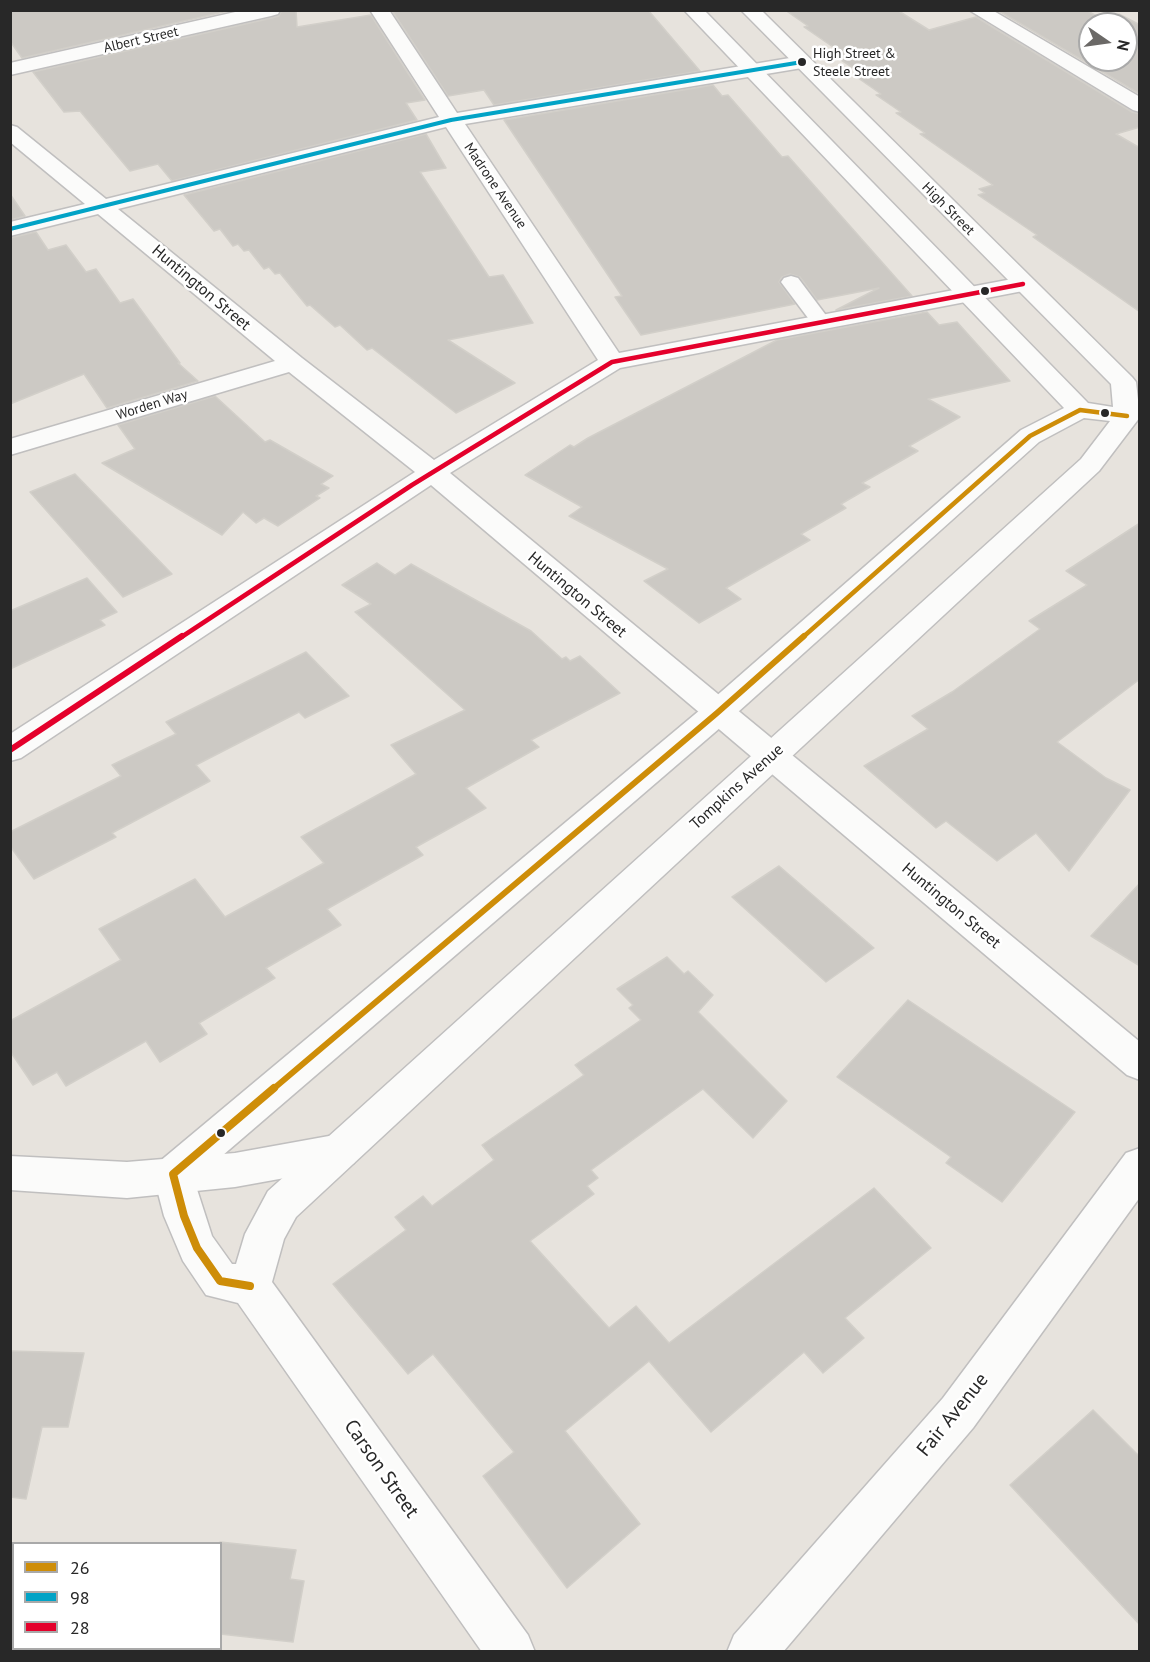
<!DOCTYPE html>
<style>
body{margin:0}
#map{position:relative;width:1150px;height:1662px;overflow:hidden;background:#e7e3dd;font-family:"PT Sans",sans-serif}
canvas{display:block}
.frame{position:absolute;inset:0;border:12px solid #282828;pointer-events:none}
.legend{position:absolute;left:12px;top:1542px;width:210px;height:108px;box-sizing:border-box;background:#fff;border:2px solid #a9a9a9;margin:0;padding:8px 10px;list-style:none;font-size:18px;color:#282828}
.legend li{display:flex;align-items:center;gap:12px;height:30px}
.legend b{width:30px;border:2px solid #a9a9a9}
.north{position:absolute;left:1078px;top:12px;width:60px;height:60px;box-sizing:border-box;background:#fff;border:2px solid #a9a9a9;border-radius:50%;rotate:103deg;font-size:16px;font-weight:700;line-height:24px;text-align:center;color:#282828}
.north::after{content:'';display:block;margin:auto;width:21px;height:27px;background:#6b6967;clip-path:polygon(50% 0,100% 100%,50% 72%,0 100%)}
</style>
<div id="map">
<canvas width="1150" height="1662"></canvas>
<div class="frame"></div>
<ul class="legend">
<li><b style="height:8px;background:#ce8d08"></b>26</li>
<li><b style="height:8px;background:#02a3c6"></b>98</li>
<li><b style="height:8px;background:#e4002b"></b>28</li>
</ul>
<div class="north">N</div>
</div>
<script>
const context = document.querySelector('canvas').getContext('2d');
context.lineJoin = 'round';
function paint(path, color) { context.fillStyle = color; context.fill(path, 'evenodd'); }
const toPath = rows => new Path2D(rows.map(r => 'M' + r).join(''));
function stroke(path, color, width, dash) { context.strokeStyle = color; context.lineWidth = width; context.lineCap = dash ? 'butt' : 'round'; context.setLineDash(dash || []); context.stroke(path); }
function drawText(font, color, halo, rows, align = 'center') {
  context.font = font + ' "PT Sans",sans-serif'; context.lineWidth = 5; context.setLineDash([]); context.textBaseline = 'middle'; context.strokeStyle = halo; context.fillStyle = color; for (const [text, x, y, turn = 0] of rows) {
    context.save(); context.translate(x, y); context.rotate((+turn || 0) * Math.PI / 180); context.textAlign = isNaN(turn) ? turn : align; if (halo) context.strokeText(text, 0, 0); context.fillText(text, 0, 0); context.restore();
  }
}
const building = toPath([
 [10,10,232,10,22,58,10,41,10,10],
 [282,10,296,10,297,27,371,15,425,100,406,103,417,120,172,181,158,164,130,171,80,111,64,112,33,72,272,18,279,16,282,10],
 [403,10,648,10,700,71,494,105,484,90,448,96,393,12,403,10],
 [785,10,897,10,929,30,976,17,1132,112,1140,114,1140,127,1116,134,1140,148,1140,312,1033,237,1037,235,978,195,985,193,979,189,993,185,920,134,925,133,896,113,901,112,876,95,881,94,858,78,866,76,838,58,846,56,804,27,808,26,785,10],
 [1086,10,1100,18,1119,14,1140,25,1140,94,999,11,1086,10],
 [1090,24,1126,24,1126,60,1090,60,1090,24],
 [713,85,722,96,728,95,782,157,788,156,912,296,836,310,879,288,817,300,800,277,790,274,782,277,779,282,795,304,641,335,615,297,622,296,504,120,713,85],
 [426,134,446,168,420,172,489,277,503,275,533,323,448,340,515,383,456,413,372,348,367,350,340,325,335,327,310,305,307,306,280,273,275,274,269,267,264,269,249,250,244,251,238,244,233,246,220,229,214,231,184,195,426,134],
 [10,194,25,216,10,220,10,194],
 [36,232,48,250,66,245,86,272,96,269,120,303,133,299,180,363,178,363,198,381,107,408,84,374,10,404,10,238,36,232],
 [927,312,939,325,957,322,1010,381,928,399,960,417,909,446,918,451,862,483,870,487,841,504,846,508,801,534,810,540,726,588,741,599,699,623,644,581,668,569,569,516,582,507,525,475,570,445,574,447,588,438,777,340,927,312],
 [215,396,265,442,270,440,333,476,321,484,329,488,316,496,320,498,278,526,264,518,256,523,243,512,222,535,102,463,135,449,118,425,215,396],
 [75,474,172,574,123,597,30,492,75,474],
 [1140,523,1140,679,1057,742,1106,778,1130,790,1069,871,1036,833,997,861,946,821,936,828,864,766,928,729,912,716,952,692,1040,629,1029,621,1087,585,1066,571,1140,523],
 [377,563,395,575,411,564,531,631,562,659,566,657,570,661,580,656,620,693,531,740,539,747,466,788,486,808,416,847,423,855,327,909,341,925,266,968,275,978,199,1023,207,1034,160,1062,146,1041,66,1086,57,1072,33,1085,10,1051,10,1021,121,960,99,929,195,879,225,917,324,863,301,837,416,774,391,745,465,710,355,612,371,604,342,585,377,563],
 [87,578,117,612,100,620,105,625,10,669,10,611,87,578],
 [306,652,349,696,305,718,299,712,196,765,210,781,112,833,116,837,34,879,10,846,10,832,121,776,112,765,176,734,166,722,306,652],
 [779,866,874,948,826,982,732,897,779,866],
 [1140,883,1140,966,1091,936,1140,883],
 [667,957,684,974,688,971,713,995,698,1012,787,1101,753,1138,703,1089,591,1170,598,1178,587,1186,594,1194,530,1241,609,1328,636,1306,669,1343,874,1188,931,1248,845,1318,864,1338,823,1373,804,1352,711,1432,649,1361,565,1431,640,1524,567,1588,483,1476,514,1452,433,1354,408,1374,333,1284,406,1230,395,1217,423,1196,432,1206,494,1160,482,1145,584,1075,575,1065,641,1020,629,1008,633,1005,617,989,667,957],
 [908,1000,1075,1112,1002,1202,946,1163,951,1157,837,1077,908,1000],
 [10,1351,84,1353,68,1427,42,1427,26,1499,10,1497,10,1351],
 [1093,1410,1140,1457,1140,1625,1010,1485,1093,1410],
 [220,1542,296,1550,290,1579,304,1581,293,1642,220,1634,220,1542]
]);
paint(building, '#ccc9c4');
stroke(building, '#d2cfc9', 1.5);
const lane = toPath([
 [791,276,798,278,831,322,828,326,814,326,781,282,784,278,791,276]
]);
const street = toPath([
 [244,10,280,10,278,14,271,16,10,75,10,63,244,10],
 [370,10,389,10,457,113,802,56,809,58,812,62,809,66,802,68,465,124,619,353,1023,277,1031,279,1035,284,1031,289,1023,291,620,368,450,473,1140,1042,1140,1080,1127,1075,431,485,21,758,10,761,10,734,415,472,289,372,10,455,10,439,275,361,98,214,10,236,10,222,85,204,10,142,10,125,17,127,106,199,439,117,370,10],
 [446,127,598,360,434,460,302,358,118,209,446,127],
 [969,10,992,10,1140,97,1140,112,1133,110,969,10],
 [340,1134,354,1139,359,1151,354,1163,340,1168,235,1187,127,1198,10,1190,10,1156,127,1162,235,1153,340,1134],
 [1140,1148,1140,1197,973,1428,783,1652,727,1652,734,1635,943,1398,1126,1153,1140,1148]
]);
const secondary = toPath([
 [684,10,704,10,1088,403,1113,407,1111,384,741,10,761,10,1132,377,1136,382,1140,417,1099,471,296,1217,284,1239,272,1282,528,1635,535,1652,482,1652,238,1303,206,1295,183,1261,164,1216,153,1174,159,1162,706,705,1021,430,1064,408,684,10],
 [1084,418,1110,421,1081,459,268,1191,245,1234,236,1264,232,1264,212,1236,194,1180,728,721,1039,442,1084,418]
]);
stroke(lane, '#c0bfbf', 3);
stroke(street, '#c0bfbf', 3);
stroke(secondary, '#c0bfbf', 3);
paint(lane, '#fbfbfa');
paint(street, '#fbfbfa');
paint(secondary, '#fbfbfa');
stroke(toPath([
 [802,638,1030,436,1080,410,1127,416]
]), '#ce8d08', 4.5);
stroke(toPath([
 [272,1090,717,713,804,636]
]), '#ce8d08', 6);
stroke(toPath([
 [250,1286,220,1281,197,1248,184,1216,173,1174,274,1088]
]), '#ce8d08', 8);
stroke(toPath([
 [10,229,451,120,802,62]
]), '#02a3c6', 4);
stroke(toPath([
 [180,638,412,485,612,362,1023,284]
]), '#e4002b', 4.5);
stroke(toPath([
 [10,750,182,636]
]), '#e4002b', 6);
for (const [x, y, r, color] of [
 [802,62,5,"#282828"],
 [985,291,5,"#282828"],
 [1105,413,5,"#282828"],
 [221,1133,5,"#282828"]
]) { const dot = new Path2D(); dot.arc(x, y, r, 0, 2 * Math.PI); context.fillStyle = color; context.fill(dot); stroke(dot, '#fff', 2); }
drawText('14px', '#282828', '#fff', [
 ["Albert Street",141,40,-13],
 ["Madrone Avenue",495,186,56],
 ["High Street",948,209,45],
 ["Worden Way",152,405,-17]
]);
drawText('14px', '#282828', '#fff', [
 ["High Street &",813,54],
 ["Steele Street",813,72]
], 'left');
drawText('16px', '#282828', '#fff', [
 ["Huntington Street",201,288,40],
 ["Huntington Street",577,595,40],
 ["Tompkins Avenue",737,787,-42],
 ["Huntington Street",951,906,40]
]);
drawText('20px', '#282828', '#fff', [
 ["Fair Avenue",953,1415,-51],
 ["Carson Street",381,1469,55]
]);
</script>
